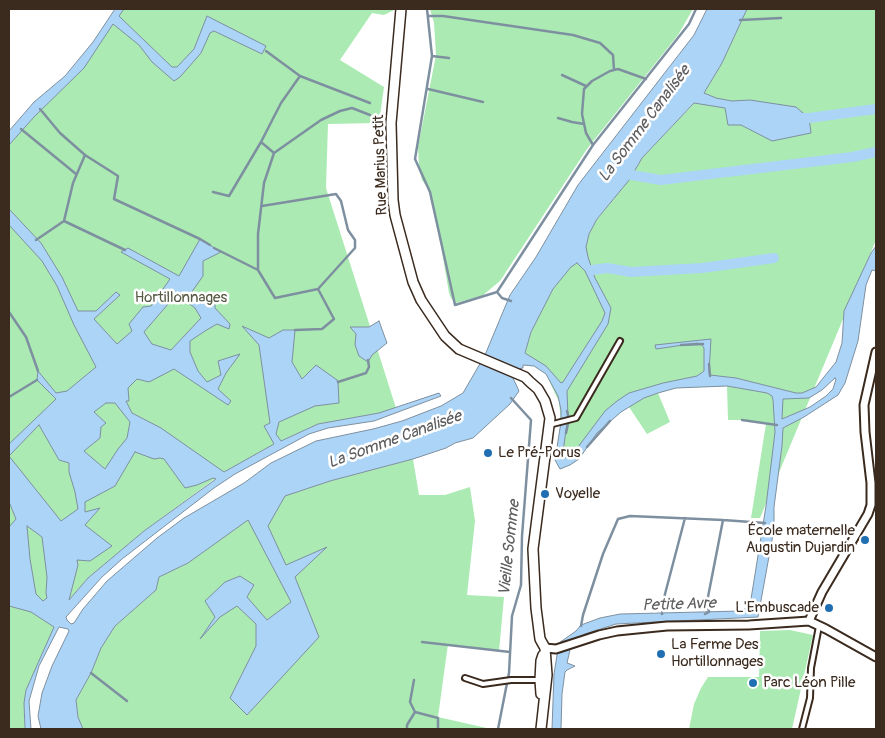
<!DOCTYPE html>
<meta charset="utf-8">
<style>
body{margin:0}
#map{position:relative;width:885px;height:738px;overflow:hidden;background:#fff;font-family:Pangolin,sans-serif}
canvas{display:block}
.frame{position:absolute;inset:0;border:10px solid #3b2a1e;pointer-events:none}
</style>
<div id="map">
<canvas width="885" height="738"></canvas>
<div class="frame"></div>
</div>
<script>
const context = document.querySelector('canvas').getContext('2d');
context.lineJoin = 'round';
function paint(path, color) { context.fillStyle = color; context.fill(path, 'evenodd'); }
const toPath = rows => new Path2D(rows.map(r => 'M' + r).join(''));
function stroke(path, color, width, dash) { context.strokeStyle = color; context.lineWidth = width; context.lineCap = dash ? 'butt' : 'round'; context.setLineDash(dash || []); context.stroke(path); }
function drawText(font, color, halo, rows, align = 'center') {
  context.font = font + ' Pangolin,sans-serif'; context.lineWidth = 5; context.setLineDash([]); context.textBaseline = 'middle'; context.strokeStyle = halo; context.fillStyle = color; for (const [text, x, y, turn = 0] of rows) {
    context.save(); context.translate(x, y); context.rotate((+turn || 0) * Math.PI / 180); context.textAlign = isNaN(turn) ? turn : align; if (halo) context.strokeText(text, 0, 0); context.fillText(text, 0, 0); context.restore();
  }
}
paint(toPath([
 [119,9,396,9,384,15,372,13,340,60,384,87,379,123,328,124,326,188,396,408,379,413,318,424,274,444,224,472,144,531,88,578,68,601,26,690,24,718,25,729,9,729,9,136,73,75],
 [430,9,693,9,678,35,587,149,500,281,482,296,456,303,451,298,449,293,441,246,429,190,422,180,419,168,418,147,436,55,434,23],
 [747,9,876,9,876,240,760,518,751,518,766,424,742,420,728,420,727,386,676,388,658,393,670,422,647,434,629,407,621,412,597,433,579,459,570,465,560,469,555,460,561,422,559,402,546,374,534,366,529,366,525,353,531,332,545,303,553,289,571,267,577,263,586,247,589,234,595,222,632,176,642,158,704,93,722,63],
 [413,459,419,495,445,495,470,487,475,521,467,595,504,597,499,651,448,644,438,717,491,729,83,729,78,717,76,700,91,673,101,648,115,626,156,590,159,577,188,563,248,519,285,496,330,481],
 [790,630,813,635,792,729,689,729,694,704,701,688,708,677,759,677,760,631]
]), '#abebb3');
const water = toPath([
 [115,9,124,9,119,16,121,18,172,67,177,67,194,49,207,16,266,46,262,54,214,31,210,33,201,53,180,77,174,81,152,62,139,45,113,24,84,68,34,117,9,145,9,131,34,102,65,76,93,42,115,9],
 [707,9,747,9,722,63,704,93,716,98,732,101,750,100,796,107,809,118,811,133,772,141,741,125,728,125,725,108,694,103,642,158,630,179,597,219,589,234,586,247,588,257,595,278,611,308,608,324,567,391,568,416,563,452,565,458,572,455,605,411,617,401,629,393,663,383,697,376,704,371,704,348,701,344,697,343,656,349,655,345,711,339,709,372,710,375,736,378,796,393,802,393,816,387,836,362,842,343,844,311,871,253,876,246,876,271,872,270,866,285,858,341,845,383,838,395,804,417,783,428,782,446,774,507,774,529,758,617,616,624,585,634,572,641,567,663,575,666,567,670,565,672,562,694,561,729,552,729,554,674,559,643,576,631,581,625,600,618,620,614,740,611,747,608,751,599,766,506,775,432,773,400,772,396,767,393,727,386,676,388,658,393,644,398,621,412,597,433,579,459,570,465,560,469,555,460,561,422,561,410,558,396,546,374,534,366,523,365,523,368,518,369,513,378,519,391,510,404,473,438,455,443,446,448,413,459,330,481,285,496,268,526,286,565,327,547,295,577,319,637,247,715,230,698,256,646,256,624,237,606,220,617,200,639,215,617,205,601,225,582,240,576,254,585,247,597,267,620,291,602,248,520,188,563,159,577,156,590,115,626,101,648,91,673,76,700,78,717,83,729,41,729,38,716,42,693,52,666,69,631,68,629,59,627,39,666,29,701,31,729,25,729,24,703,26,690,54,627,31,612,9,606,9,527,16,519,9,502,9,444,56,399,37,380,38,371,56,393,67,391,96,367,74,325,57,286,42,261,9,225,9,209,41,243,62,277,78,311,96,311,116,292,120,295,94,319,117,344,132,331,129,324,143,307,151,306,170,279,121,252,128,248,179,276,200,239,221,252,203,261,203,276,191,293,215,300,215,308,230,324,229,329,217,324,205,331,190,341,190,352,198,371,207,382,221,375,218,361,240,354,226,373,218,389,231,401,228,405,174,369,149,382,137,379,128,388,129,401,126,401,132,413,161,428,224,472,274,444,264,426,270,423,259,345,242,326,269,338,283,330,295,330,292,362,302,379,316,365,337,380,338,382,339,403,315,406,279,422,276,434,281,441,318,424,379,413,439,393,441,396,374,421,328,428,309,434,235,474,214,488,122,559,102,577,66,617,67,620,71,624,74,623,83,609,107,581,157,538,184,518,244,483,271,463,316,441,373,429,402,421,441,406,463,393,485,355,510,295,536,257,578,185,694,35,707,9],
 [577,263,585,271,605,313,602,321,577,360,563,382,561,383,546,366,525,353,531,332,553,289,571,267,577,263],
 [183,299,195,308,201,318,171,350,152,344,144,332,169,303,183,299],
 [835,378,836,379,833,389,826,396,810,407,782,419,783,399,809,398,822,390,835,378],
 [106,403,115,403,130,422,127,438,118,449,105,469,84,451,100,438,101,427,106,423,94,412,106,403],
 [39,425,59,460,69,463,69,472,75,492,78,509,61,521,9,456,39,425],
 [135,452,154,459,160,458,164,459,185,488,197,485,213,478,216,479,144,531,88,578,69,600,78,565,77,560,90,561,112,546,85,525,100,508,85,512,85,502,115,486,135,452],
 [27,526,42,537,47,577,46,593,47,598,43,601,36,594,30,559,27,526],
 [379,321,387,343,372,355,368,362,359,356,355,345,356,334,350,327,369,327,379,321]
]);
paint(water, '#abd4f6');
stroke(water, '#7e90a0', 1);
stroke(toPath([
 [427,9,432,56,415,159,430,192,455,305,497,292,502,298,511,301],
 [429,16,443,16,573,35,600,43,613,55,614,70],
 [740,20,781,18],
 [266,51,300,76,370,103],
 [432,56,449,58],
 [562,75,586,86],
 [300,76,281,103,261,142,274,153,264,183,258,234,258,270,275,298,318,289],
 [428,89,483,102],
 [40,109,60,133,85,155,118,176,114,199,200,239,210,245],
 [558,118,572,122,584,124],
 [21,129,76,174],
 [593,145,586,133,582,114,584,89,592,81,610,71,618,69,646,79],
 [274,153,321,120,340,111,352,108,370,115],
 [213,192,229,196,261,142],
 [262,206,336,194,341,201,348,230,355,240,355,248,318,289,334,319,322,329,295,330],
 [64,221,125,250],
 [36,240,64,221,73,183,85,155],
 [214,248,258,270],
 [497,292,593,145,689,24,696,9],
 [9,312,26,337,38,371],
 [681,345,703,344],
 [709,364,710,376],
 [338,382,366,373,369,367,368,360],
 [9,397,37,380],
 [742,420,777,425],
 [566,433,569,419,567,411],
 [587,447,610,421],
 [662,614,665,594,685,518],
 [705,614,709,612,707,602,723,520],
 [581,626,583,615,603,554,618,519,630,516,723,520,765,523],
 [422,642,510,652],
 [91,673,127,701],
 [414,680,410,702,415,712],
 [407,729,407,725,415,712,438,718,438,729],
 [498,729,509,673,512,616,521,585,522,536,531,420,511,398]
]), '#7e90a0', 2.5);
stroke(toPath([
 [795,118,809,118,876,109],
 [620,173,661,180,852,157,876,152],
 [592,270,607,268,631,272,702,268,774,258]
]), '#abd4f6', 10);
const service = toPath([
 [549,425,576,418,620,341],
 [465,678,483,684,511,680,540,680],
 [802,729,810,698,811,668,819,626]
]);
const minor = toPath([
 [809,621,822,592,868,514,871,505,871,483,865,432,864,405,876,352],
 [545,648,556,649,599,635,617,631,667,626,749,625,809,621,826,629,876,657]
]);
const tertiary = toPath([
 [401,9,391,123,393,200,395,215,413,282,421,300,445,336,459,349,525,377,530,382,538,389,545,401,550,418,533,549,536,608,540,639,545,648,547,675,541,729],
 [541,694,540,680,541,661,543,655]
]);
stroke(service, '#3b2a1e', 8);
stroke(minor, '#3b2a1e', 11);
stroke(tertiary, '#3b2a1e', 12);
stroke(service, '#fff', 4);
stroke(minor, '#fff', 7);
stroke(tertiary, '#fff', 9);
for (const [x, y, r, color] of [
 [488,453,5,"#1f6fb2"],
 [545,494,5,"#1f6fb2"],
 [865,540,5,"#1f6fb2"],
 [829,608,5,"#1f6fb2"],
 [661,654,5,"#1f6fb2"],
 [753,683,5,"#1f6fb2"]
]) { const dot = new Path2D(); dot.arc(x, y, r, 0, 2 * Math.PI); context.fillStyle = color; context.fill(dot); stroke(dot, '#fff', 2); }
drawText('15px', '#3b2a1e', '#fff', [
 ["Rue Marius Petit",381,165,-92]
]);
drawText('15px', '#575a43', '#fff', [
 ["Hortillonnages",181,298]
]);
drawText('15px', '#3b2a1e', '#fff', [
 ["Le Pré-Porus",498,453],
 ["Voyelle",555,494],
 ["École maternelle",855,531,"right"],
 ["Augustin Dujardin",855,548,"right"],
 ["L'Embuscade",819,608,"right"],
 ["La Ferme Des",671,645],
 ["Hortillonnages",671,662],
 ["Parc Léon Pille",763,683]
], 'left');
drawText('italic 16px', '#5d5d5f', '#fff', [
 ["La Somme Canalisée",645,124,-53],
 ["La Somme Canalisée",395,440,-20],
 ["Vieille Somme",510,548,-84],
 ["Petite Avre",679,605,-2]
]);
</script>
